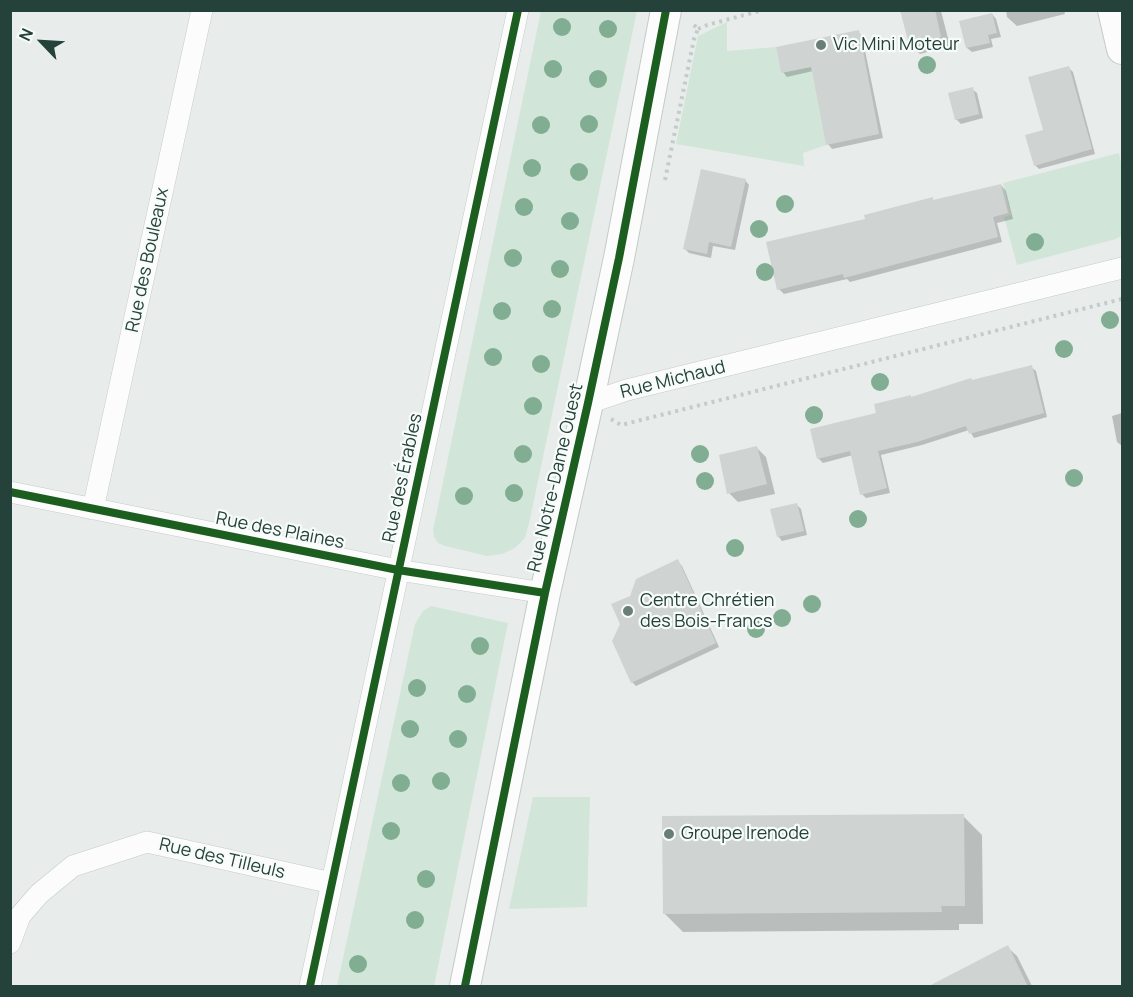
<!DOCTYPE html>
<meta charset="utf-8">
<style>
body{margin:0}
#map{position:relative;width:1133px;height:997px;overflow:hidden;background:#e8edeb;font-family:Manrope,sans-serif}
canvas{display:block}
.frame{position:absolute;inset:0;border:12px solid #24423a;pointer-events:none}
.north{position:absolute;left:12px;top:12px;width:60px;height:60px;-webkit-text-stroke:4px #f7fbf9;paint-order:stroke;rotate:295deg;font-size:16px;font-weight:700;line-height:24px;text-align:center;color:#24423a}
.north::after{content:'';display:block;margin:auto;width:21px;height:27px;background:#24423a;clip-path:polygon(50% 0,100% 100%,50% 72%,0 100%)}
</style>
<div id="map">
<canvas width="1133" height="997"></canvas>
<div class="frame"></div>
<div class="north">N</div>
</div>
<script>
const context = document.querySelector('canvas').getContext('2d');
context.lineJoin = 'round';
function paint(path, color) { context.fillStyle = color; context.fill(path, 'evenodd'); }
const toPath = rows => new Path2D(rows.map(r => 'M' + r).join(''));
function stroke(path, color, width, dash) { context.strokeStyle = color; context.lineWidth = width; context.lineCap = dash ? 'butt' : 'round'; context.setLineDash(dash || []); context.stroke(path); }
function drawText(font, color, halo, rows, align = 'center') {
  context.font = font + ' Manrope,sans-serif'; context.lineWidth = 4.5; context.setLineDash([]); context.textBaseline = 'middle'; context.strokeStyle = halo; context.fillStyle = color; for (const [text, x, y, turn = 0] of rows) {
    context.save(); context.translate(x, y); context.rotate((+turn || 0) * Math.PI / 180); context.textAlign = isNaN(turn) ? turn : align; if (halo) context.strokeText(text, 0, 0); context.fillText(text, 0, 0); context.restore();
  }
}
paint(toPath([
 [541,11,637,11,530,519,525,538,515,548,502,554,487,556,445,546,438,543,434,537,433,530],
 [727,22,727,51,776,47,781,73,811,67,826,145,803,153,804,166,676,144,698,36],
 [1119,153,1122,168,1122,235,1116,239,1017,265,1004,217,1011,215,1003,183],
 [431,606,508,623,434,986,337,986,415,624,423,611],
 [533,797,590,797,587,907,509,909]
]), '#d1e6d8');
paint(toPath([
 [902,10,941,11,950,46,920,54,910,45],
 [1006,10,1064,10,1065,14,1017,26,1007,17],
 [992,14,996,19,1001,37,991,39,993,47,972,52,967,48],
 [858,32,862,36,883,138,832,149,828,144,813,71,787,77,783,72],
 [1068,67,1073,72,1095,154,1039,169,1035,165,1045,131],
 [972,89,977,93,983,118,961,124,956,119],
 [745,180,749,185,735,250,713,246,711,258,689,253,685,249],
 [1001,185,1006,191,1013,219,997,223,1002,242,850,282,847,279,784,294,779,289,867,220,932,199,935,202],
 [1031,367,1036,371,1047,417,974,438,969,430,922,445,881,455,890,493,866,498,862,494,853,455,823,463,818,458,878,414,912,399],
 [1122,413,1122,446,1117,442,1112,416],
 [757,448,766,457,775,494,738,502,729,493],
 [797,505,801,509,807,535,782,541,778,536],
 [677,561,682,566,719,647,636,686,632,682,621,624,631,597],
 [963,816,982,835,983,924,959,924,959,930,683,932,664,913],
 [1007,947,1017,956,1032,986,930,986]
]), '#0003');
paint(toPath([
 [900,10,935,10,941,37,909,45],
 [992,13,997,33,988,35,990,43,966,48,959,21],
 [859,30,879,134,826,145,811,67,781,73,776,47],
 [1069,66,1092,149,1034,166,1025,135,1043,130,1028,77],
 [973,87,979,114,955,120,948,93],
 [701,169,746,179,731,247,709,242,707,254,683,249],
 [1001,184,1008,213,993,217,998,237,844,278,843,274,777,290,766,242,865,219,864,215,933,197,933,200],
 [1032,365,1044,413,969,434,966,426,917,442,878,451,887,488,860,495,850,451,817,459,810,429,876,413,874,404,911,395,911,397,971,378,972,380],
 [757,446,767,484,727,494,719,455],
 [797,503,804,531,777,537,770,509],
 [678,559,716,643,631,683,612,641,620,624,611,604,630,596,636,579],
 [964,814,965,906,941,906,942,912,663,914,662,816],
 [1008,945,1028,987,927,987]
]), '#cfd4d2');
const street = toPath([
 [588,403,627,390,1122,268],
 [10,492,398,570,545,593],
 [93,509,202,10],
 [10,943,20,916,39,894,73,866,147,842,332,883],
 [310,986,518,10]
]);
const secondary = toPath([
 [1113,10,1122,49],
 [465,986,545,593,588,403,619,258,666,10]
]);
stroke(street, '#c5cac8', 22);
stroke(secondary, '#c3cbc8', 32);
stroke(toPath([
 [698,29,707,25,763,10],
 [665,180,694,39,698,29,692,23],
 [611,419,621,425,1122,299]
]), '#c3ccca', 4, [3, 4.5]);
stroke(street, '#fcfcfc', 21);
stroke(secondary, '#fcfcfc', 30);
stroke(toPath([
 [10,492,398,570,545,593],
 [310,986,518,10],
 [465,986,545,593,588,403,619,258,666,10]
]), '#1b5e20', 8);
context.fillStyle = '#81ae93';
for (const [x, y] of [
 [562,27],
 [608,29],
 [927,65],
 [553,69],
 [598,79],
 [589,124],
 [541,125],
 [532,168],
 [579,172],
 [785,204],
 [524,207],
 [570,221],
 [759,229],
 [1035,242],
 [513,258],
 [560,269],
 [765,272],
 [552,309],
 [502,311],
 [1110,320],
 [1064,349],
 [493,357],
 [541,364],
 [880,382],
 [533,406],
 [814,415],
 [523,454],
 [700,454],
 [1074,478],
 [705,481],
 [514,493],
 [464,496],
 [858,519],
 [735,548],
 [812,604],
 [782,618],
 [756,629],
 [480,646],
 [417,688],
 [467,694],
 [410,729],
 [458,739],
 [441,781],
 [401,783],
 [391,831],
 [426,879],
 [415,920],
 [358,964]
]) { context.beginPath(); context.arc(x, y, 9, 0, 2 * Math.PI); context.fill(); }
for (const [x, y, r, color] of [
 [821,45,6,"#697e78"],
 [628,611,6,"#697e78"],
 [669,834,6,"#697e78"]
]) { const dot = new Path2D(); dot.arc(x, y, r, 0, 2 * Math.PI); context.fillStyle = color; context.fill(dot); stroke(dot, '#f7fbf9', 2); }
drawText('18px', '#24423a', '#f7fbf9', [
 ["Vic Mini Moteur",833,45],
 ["Centre Chrétien",640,601],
 ["des Bois-Francs",640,622],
 ["Groupe Irenode",681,834]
], 'left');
drawText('18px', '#24423a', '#f7fbf9', [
 ["Rue des Bouleaux",148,260,-78],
 ["Rue Michaud",673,380,-14],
 ["Rue des Érables",403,478,-78],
 ["Rue Notre-Dame Ouest",556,478,-77],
 ["Rue des Plaines",280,531,11],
 ["Rue des Tilleuls",222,859,13]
]);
</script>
